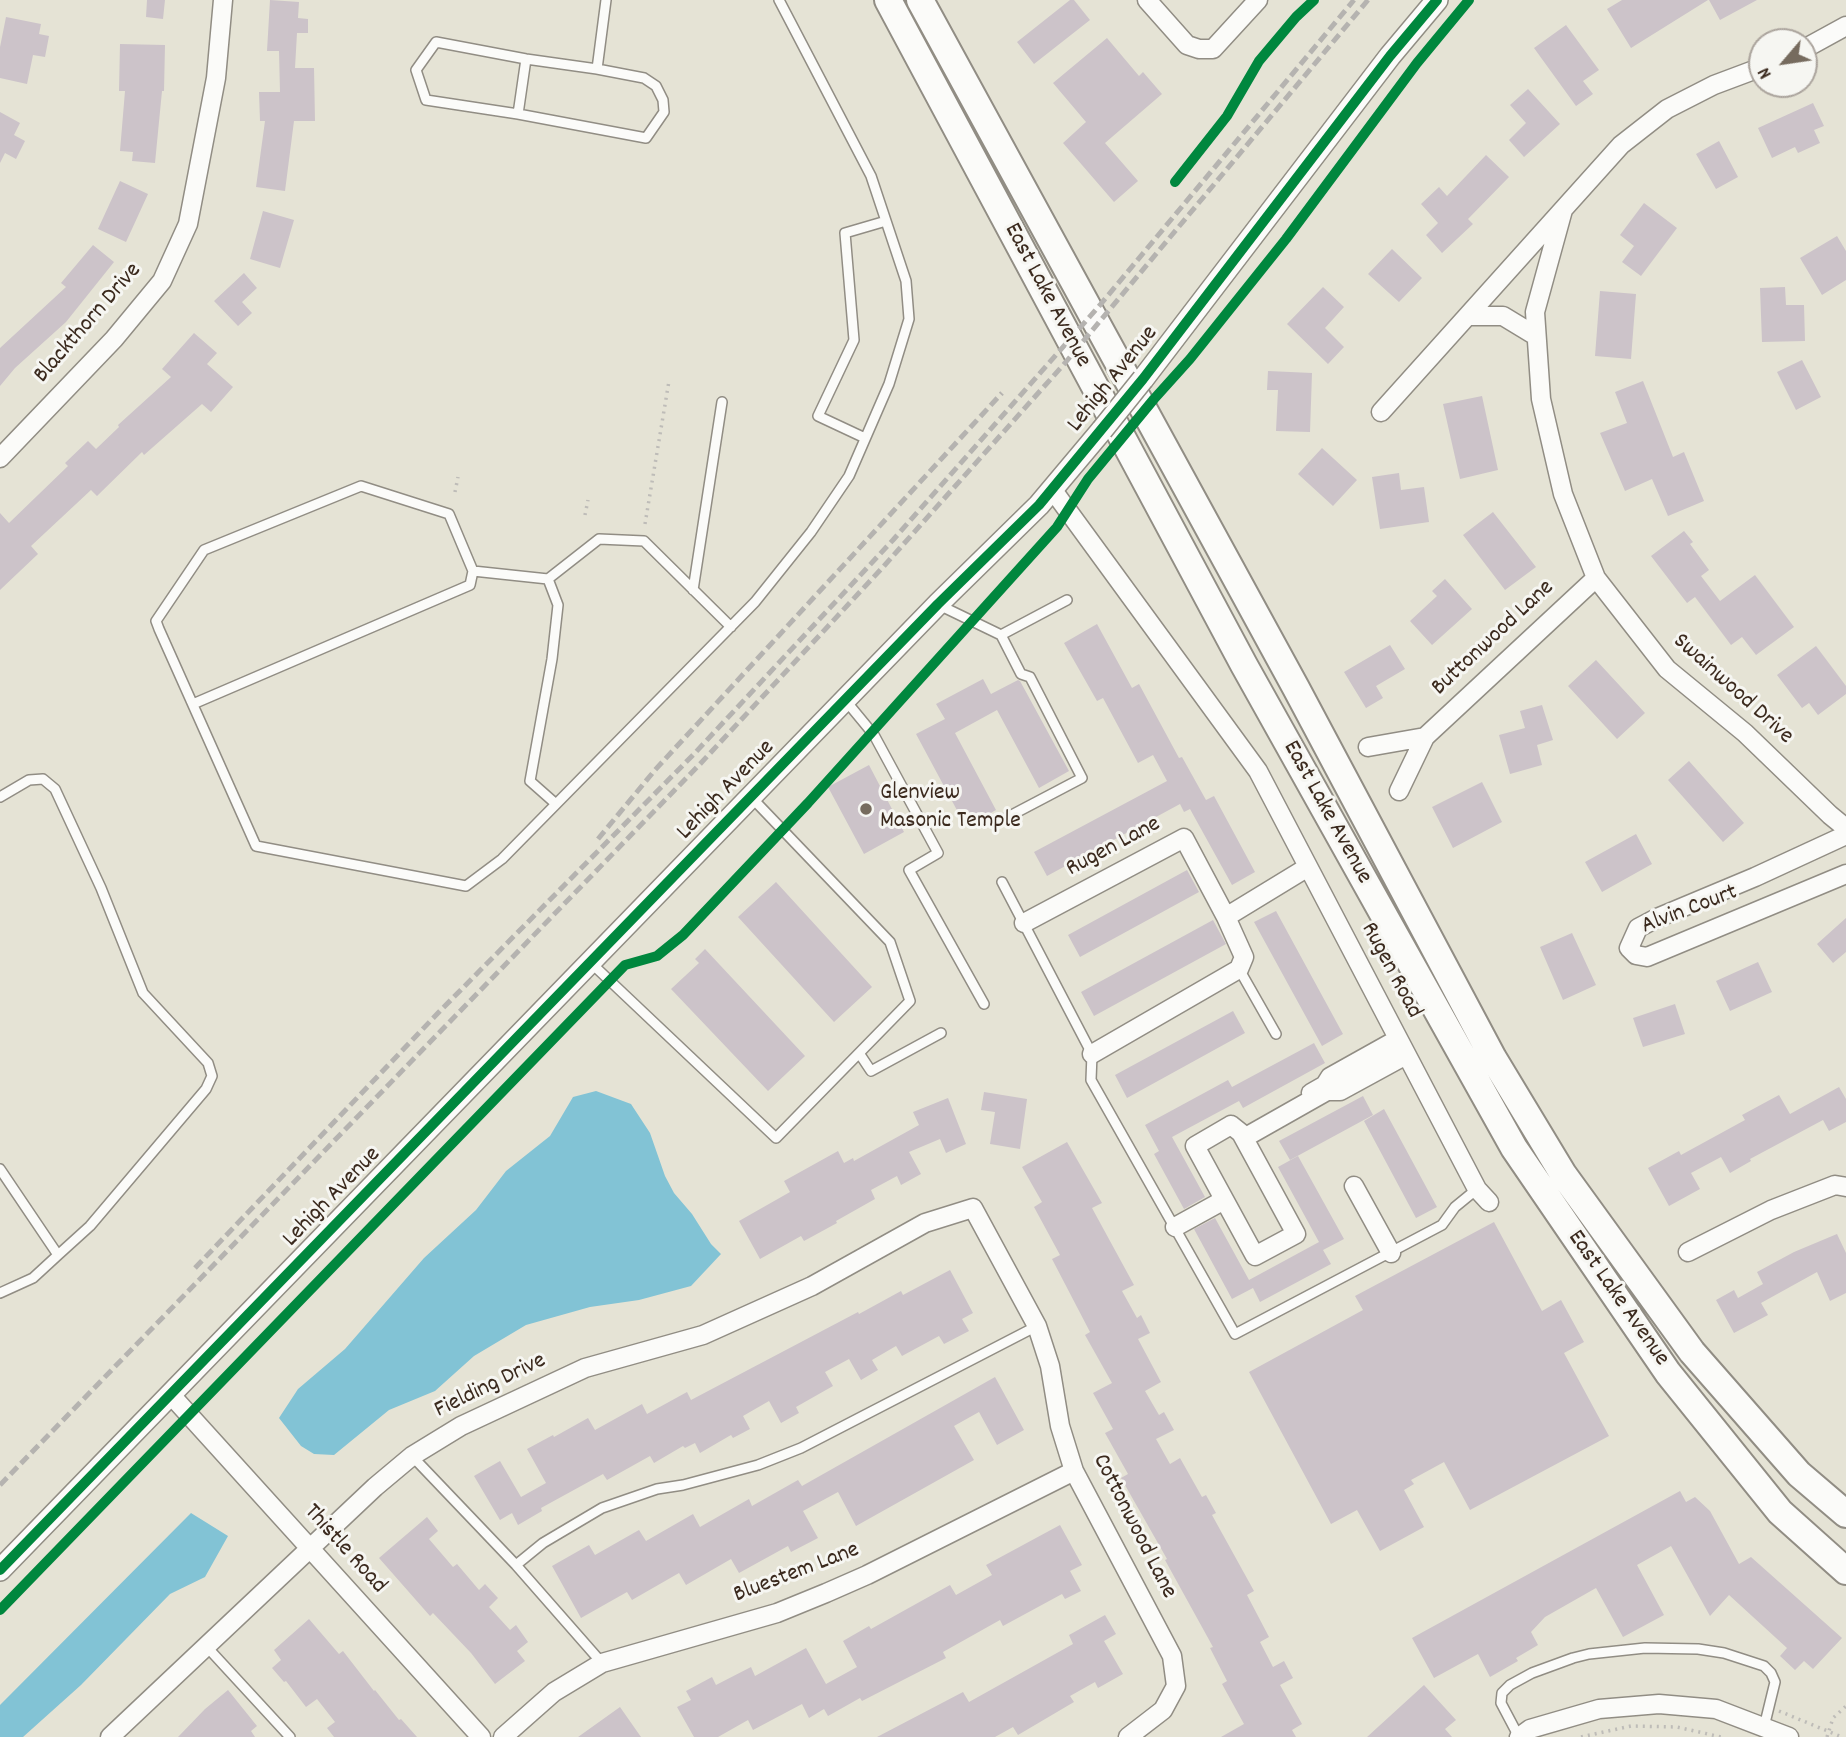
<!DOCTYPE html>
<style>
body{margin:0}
#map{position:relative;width:1846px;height:1737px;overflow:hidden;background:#e5e3d5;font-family:Dekko,sans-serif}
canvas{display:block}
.north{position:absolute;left:1748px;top:28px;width:70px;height:70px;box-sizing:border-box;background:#f6f6f2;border:2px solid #aba49d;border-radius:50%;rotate:241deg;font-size:19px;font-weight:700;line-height:28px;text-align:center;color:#3b2a1e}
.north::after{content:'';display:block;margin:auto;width:24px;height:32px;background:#766b5e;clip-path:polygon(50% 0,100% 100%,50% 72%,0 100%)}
</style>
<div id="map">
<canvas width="1846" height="1737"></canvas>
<div class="north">N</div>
</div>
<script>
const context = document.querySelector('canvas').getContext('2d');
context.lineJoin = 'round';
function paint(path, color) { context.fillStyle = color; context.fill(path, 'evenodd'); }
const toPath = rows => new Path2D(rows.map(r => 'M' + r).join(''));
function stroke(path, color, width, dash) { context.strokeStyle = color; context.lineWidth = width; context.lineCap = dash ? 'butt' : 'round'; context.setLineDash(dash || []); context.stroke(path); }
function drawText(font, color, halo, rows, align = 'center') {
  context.font = font + ' Dekko,sans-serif'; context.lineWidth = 6; context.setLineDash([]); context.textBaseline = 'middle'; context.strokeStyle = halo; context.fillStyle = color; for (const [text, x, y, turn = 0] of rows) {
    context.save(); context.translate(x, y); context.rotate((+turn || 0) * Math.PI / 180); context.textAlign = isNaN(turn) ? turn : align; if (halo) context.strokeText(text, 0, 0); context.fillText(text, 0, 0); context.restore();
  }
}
paint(toPath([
 [596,1091,631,1104,650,1133,665,1176,674,1193,692,1214,711,1244,721,1254,691,1286,639,1300,590,1307,526,1325,474,1356,435,1391,389,1410,334,1455,314,1454,301,1446,279,1418,298,1389,345,1349,424,1258,476,1210,506,1171,550,1136,573,1097],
 [191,1513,228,1536,205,1577,170,1594,81,1685,23,1737,0,1737,0,1705]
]), '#82c3d5');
paint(toPath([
 [147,0,165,0,163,19,146,17],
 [270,0,299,2,298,18,308,19,308,33,297,33,295,68,314,68,315,121,294,121,285,191,256,187,265,121,260,121,259,92,280,92,279,51,267,51],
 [1070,0,1074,0,1090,20,1034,64,1017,42],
 [1622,0,1708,0,1631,48,1607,9],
 [1709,0,1757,0,1720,20],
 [6,17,41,24,39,34,49,36,45,57,33,55,27,84,0,78,0,47],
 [1566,25,1599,70,1583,81,1593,94,1576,106,1534,48],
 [1107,38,1139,76,1143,72,1162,94,1105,143,1138,181,1114,202,1063,143,1086,122,1053,83],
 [120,44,165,45,164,91,162,91,155,163,132,161,133,152,120,151,125,91,119,91],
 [1528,89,1560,124,1524,157,1509,140,1526,123,1510,105],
 [1813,103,1824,126,1814,130,1820,143,1798,153,1795,147,1772,158,1758,128],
 [0,112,20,123,14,135,25,141,16,159,5,153,0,163],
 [1719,141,1738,177,1716,189,1696,154],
 [1486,155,1509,177,1468,219,1473,224,1442,253,1426,235,1438,223,1421,204,1439,187,1447,196],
 [120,181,148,194,126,242,98,229],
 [1644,203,1677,228,1641,276,1622,262,1634,246,1620,235],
 [263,211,294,220,280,268,250,259],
 [1837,236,1846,251,1846,280,1822,295,1800,258],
 [93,245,114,262,66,322,15,368,0,386,0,348,66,287,61,283],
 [1392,249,1422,278,1399,302,1368,274],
 [244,273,257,288,242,302,252,313,238,326,214,301],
 [1323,287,1344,307,1325,328,1344,347,1328,364,1287,324],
 [1785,287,1786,305,1804,305,1805,341,1762,342,1760,288],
 [1600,291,1636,294,1631,359,1595,356],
 [194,333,217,353,207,364,233,387,211,412,202,404,144,455,142,452,97,496,91,490,31,546,38,554,0,590,0,513,9,523,68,466,65,463,88,441,96,449,119,427,118,425,171,377,162,369],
 [1802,360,1821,397,1796,410,1777,372],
 [1268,371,1312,373,1310,432,1276,431,1278,390,1267,390],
 [1643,381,1673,457,1684,452,1704,501,1668,516,1652,479,1625,491,1600,433,1627,423,1615,392],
 [1482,396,1498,470,1460,479,1443,404],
 [1322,448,1357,480,1333,506,1298,474],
 [1399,473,1401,490,1424,487,1429,522,1380,529,1372,477],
 [1493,512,1536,567,1505,590,1463,535],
 [1684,531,1693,542,1690,544,1709,570,1701,576,1720,601,1755,575,1794,627,1756,655,1742,637,1731,645,1695,597,1687,603,1651,556],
 [1445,579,1472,609,1432,645,1410,621,1437,596,1432,591],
 [1097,624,1132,688,1139,684,1179,758,1182,757,1206,800,1214,796,1255,872,1232,885,1190,809,1184,812,1180,804,1047,876,1034,852,1167,781,1153,755,1138,763,1103,698,1097,701,1064,643],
 [1390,645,1405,669,1376,686,1383,698,1366,708,1344,672],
 [1816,646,1846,686,1846,694,1818,715,1809,703,1802,708,1777,675],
 [1596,660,1645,713,1617,739,1568,686],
 [983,679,991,694,1018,680,1020,681,1069,771,1039,788,997,710,955,733,996,810,966,827,916,734,945,719,936,704],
 [1542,705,1553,740,1537,745,1542,765,1510,774,1499,735,1525,728,1520,711],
 [1689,761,1744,823,1723,842,1668,780],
 [869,765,904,832,864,854,828,787],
 [1482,782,1502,822,1453,848,1432,807],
 [1636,834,1652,864,1602,892,1585,862],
 [1187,870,1199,892,1080,957,1068,935],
 [776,882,872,987,834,1022,738,917],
 [1276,911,1343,1034,1322,1046,1254,922],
 [1846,918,1846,952,1833,963,1817,944],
 [1213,920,1226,944,1094,1016,1081,992],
 [1572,933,1596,985,1563,1000,1540,947],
 [705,949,805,1056,768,1091,671,989,699,963,695,959],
 [1758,962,1772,992,1730,1011,1716,981],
 [1675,1004,1685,1034,1643,1047,1633,1018],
 [1233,1011,1245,1033,1127,1098,1115,1075],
 [1314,1043,1325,1063,1243,1108,1239,1101,1172,1137,1205,1197,1184,1209,1154,1154,1159,1151,1145,1125,1228,1080,1232,1087],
 [1839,1087,1846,1099,1846,1122,1829,1131,1823,1120,1750,1159,1751,1161,1730,1173,1721,1157,1691,1173,1700,1189,1669,1206,1648,1168,1679,1151,1681,1155,1745,1120,1742,1115,1779,1095,1790,1114],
 [984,1092,1027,1099,1020,1149,990,1144,995,1112,981,1110],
 [1363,1096,1373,1115,1290,1160,1279,1141],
 [948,1098,966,1144,946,1153,940,1139,909,1152,921,1174,901,1185,897,1176,871,1190,875,1199,836,1221,837,1223,804,1241,801,1236,760,1259,739,1221,790,1192,784,1181,838,1151,844,1163,853,1158,854,1161,919,1125,913,1112],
 [1384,1109,1437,1207,1416,1218,1364,1121],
 [1067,1142,1102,1203,1092,1208,1134,1285,1122,1291,1137,1318,1141,1315,1150,1333,1138,1339,1161,1382,1145,1391,1159,1415,1164,1412,1174,1430,1156,1439,1170,1464,1180,1458,1202,1497,1206,1495,1216,1513,1212,1515,1254,1591,1247,1595,1269,1637,1260,1642,1273,1667,1284,1661,1293,1678,1280,1685,1302,1724,1292,1730,1296,1737,1221,1737,1244,1724,1222,1684,1227,1681,1210,1648,1213,1647,1165,1560,1167,1559,1121,1478,1128,1474,1105,1433,1113,1429,1093,1393,1112,1383,1085,1335,1090,1332,1052,1259,1060,1255,1034,1207,1042,1202,1022,1167],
 [1298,1156,1344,1239,1323,1250,1331,1264,1260,1302,1253,1288,1232,1299,1194,1229,1215,1218,1249,1280,1319,1242,1278,1167],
 [1494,1222,1542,1311,1561,1300,1584,1342,1564,1353,1609,1436,1470,1510,1444,1462,1411,1480,1414,1484,1404,1490,1424,1527,1380,1551,1357,1510,1331,1524,1249,1372,1363,1310,1355,1296],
 [1837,1234,1846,1253,1846,1293,1830,1301,1817,1272,1761,1303,1768,1315,1734,1333,1716,1300,1734,1290,1738,1298,1763,1284,1757,1272,1794,1252],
 [950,1270,973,1313,962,1319,969,1331,944,1344,939,1336,902,1356,896,1346,872,1360,878,1370,861,1380,849,1359,825,1372,833,1386,796,1407,799,1413,781,1423,769,1401,743,1416,750,1429,733,1438,731,1435,700,1453,695,1443,685,1448,683,1446,654,1463,650,1456,607,1480,603,1474,541,1508,542,1511,518,1525,512,1513,500,1520,474,1476,500,1461,521,1497,546,1483,527,1449,553,1435,554,1437,588,1418,595,1430,642,1404,647,1414,687,1392,691,1400,858,1312,859,1314,901,1291,903,1295],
 [995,1377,1024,1430,997,1445,979,1412,954,1426,974,1460,856,1526,838,1492,803,1511,818,1538,791,1552,788,1546,739,1573,731,1559,686,1585,679,1573,632,1600,627,1592,581,1618,552,1566,589,1545,595,1555,639,1530,646,1541,693,1514,700,1527,749,1499,752,1506,798,1480,802,1486],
 [1680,1491,1686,1502,1695,1497,1710,1511,1739,1564,1751,1557,1842,1638,1813,1669,1804,1661,1795,1670,1780,1656,1787,1648,1729,1595,1710,1616,1671,1546,1637,1565,1664,1615,1623,1637,1596,1588,1545,1617,1531,1632,1538,1645,1516,1658,1518,1661,1490,1677,1478,1654,1434,1678,1412,1638],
 [427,1517,438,1531,429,1539,453,1567,457,1564,479,1590,485,1584,498,1598,489,1607,510,1630,516,1625,528,1642,517,1651,525,1661,495,1684,471,1653,433,1613,430,1616,379,1558],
 [1060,1525,1082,1565,1070,1571,1081,1591,1065,1599,1062,1594,1003,1626,1000,1620,943,1652,946,1658,862,1701,860,1698,828,1716,824,1709,809,1718,802,1704,753,1730,748,1720,718,1737,694,1737,677,1707,691,1700,686,1691,712,1677,716,1685,751,1667,755,1676,806,1648,826,1684,857,1667,843,1641,869,1626,871,1629,950,1585,956,1595,992,1575,986,1565],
 [1105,1615,1116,1634,1104,1641,1123,1674,1098,1688,1095,1682,1070,1696,1074,1702,1018,1735,1013,1727,995,1737,877,1737,963,1692,969,1702,1073,1644,1069,1635],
 [309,1619,339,1654,343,1651,374,1691,375,1690,399,1720,401,1719,417,1737,334,1737,327,1728,335,1722,317,1699,306,1707,286,1681,284,1682,272,1668,281,1660,274,1650],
 [1424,1685,1456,1720,1445,1729,1452,1737,1367,1737],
 [228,1690,257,1726,251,1731,255,1737,178,1737,205,1709],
 [620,1707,641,1737,578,1737]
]), '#ccc3c9');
const service = toPath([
 [526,59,518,114,426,100,416,70,436,42,526,59,597,69,606,0],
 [518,114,646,138,664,112,663,100,656,86,644,78,597,69],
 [865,438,818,416,854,340,845,233,886,221],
 [473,571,548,579,599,539,644,541,731,627],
 [548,579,558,605,552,659,530,781,556,804],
 [693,590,722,402],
 [939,605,1001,635,1067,600],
 [1001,635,1021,674,1030,677,1082,778,1004,819],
 [846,701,874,735,938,853,909,870,984,1004],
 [193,704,470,585,473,571,449,514,361,486,204,550,156,621,159,629,256,846,466,886,502,859,755,602,811,532,849,476,889,384,909,319,906,281,871,176,779,0],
 [0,797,29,780,43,779,55,789,101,888,143,993,208,1063,212,1076,206,1089,90,1226,58,1255],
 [1002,882,1092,1054,1091,1080,1235,1334,1442,1225,1455,1207,1477,1189],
 [590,962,776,1138,910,1001,890,942,752,798],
 [1239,969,1276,1034],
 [859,1053,871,1071,941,1033],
 [0,1169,58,1255,33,1278,0,1293],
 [412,1456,516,1565,602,1663],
 [516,1565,543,1543,602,1508,657,1489,683,1485,758,1465,801,1448,1037,1326],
 [207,1647,290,1737],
 [1519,1737,1501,1703,1502,1693,1510,1685,1532,1673,1573,1658,1589,1654,1645,1648,1698,1649,1724,1653,1764,1666,1771,1673,1775,1682,1764,1727]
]);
const minor = toPath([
 [1147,0,1187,45,1199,49,1213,49,1258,0],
 [1804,49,1846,26],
 [1563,210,1535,312,1541,399,1563,494,1596,578,1667,669,1745,733,1830,815,1846,828],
 [1468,316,1503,316,1536,336],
 [1381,412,1621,145,1667,109,1714,85,1762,67],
 [0,458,114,339,162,281,188,224,216,78,223,0],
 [1052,489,1258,771,1477,1189,1489,1202],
 [1368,747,1425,737,1596,578],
 [1399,791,1425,737],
 [1846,835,1755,877,1657,918,1638,928,1629,948,1636,955,1647,957,1846,874],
 [1024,923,1184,838,1226,917],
 [1092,1054,1239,969,1244,957,1226,917,1308,867],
 [1311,1093,1325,1085,1330,1077,1398,1039],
 [1231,1125,1241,1133,1296,1234,1255,1256,1195,1146,1231,1125],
 [1244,1138,1327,1091,1340,1091,1406,1055],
 [1354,1186,1391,1253],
 [1175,1227,1224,1200],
 [1688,1252,1771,1210,1835,1185,1846,1187],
 [171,1395,481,1737],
 [110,1737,375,1487,412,1456,461,1426,585,1368,703,1335,812,1286,925,1223,973,1208,1037,1326,1050,1366,1060,1426,1074,1471,1172,1656,1176,1686,1163,1710,1128,1737],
 [503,1737,554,1692,602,1663,777,1613,826,1593,867,1575,1074,1471],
 [1519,1737,1530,1729,1599,1709,1659,1704,1716,1709,1789,1737]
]);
const tertiary = toPath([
 [1143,379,1390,56,1437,0],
 [0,1570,938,604,1039,505,1102,430]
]);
const primary = toPath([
 [888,0,1244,665,1514,1148,1668,1373,1780,1512,1846,1571],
 [920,0,1296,688,1493,1058,1563,1174,1692,1352,1799,1474,1846,1514]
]);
stroke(service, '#918d84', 12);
stroke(minor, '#918d84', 21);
stroke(tertiary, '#918d84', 24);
stroke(primary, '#918d84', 30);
stroke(toPath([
 [1175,182,1227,116,1259,61,1296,17,1314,0],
 [455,492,458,477],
 [585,515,588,500],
 [645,524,669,381],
 [1779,1711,1842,1737],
 [1581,1737,1631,1726,1677,1727,1721,1737],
 [1827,1737,1833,1718,1846,1706]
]), '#bebcb8', 3.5, [2, 5]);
stroke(service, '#fbfbf9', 9);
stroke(minor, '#fbfbf9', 18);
stroke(tertiary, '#fbfbf9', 21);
stroke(primary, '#fbfbf9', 26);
stroke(toPath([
 [598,839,655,770,1002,393],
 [195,1268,438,1013,694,754,893,540,1100,305,1354,0],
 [0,1485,700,764,884,566,1065,363,1368,0]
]), '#b5b3b0', 5, [10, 5]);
const tertiaryBridge = toPath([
 [1102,430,1143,379]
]);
stroke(tertiaryBridge, '#918d84', 24, []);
stroke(tertiaryBridge, '#fbfbf9', 21);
stroke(toPath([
 [1175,182,1227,116,1259,61,1296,17,1314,0],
 [0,1570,938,604,1039,505,1143,379,1390,56,1437,0],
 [0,1610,625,965,657,956,683,935,808,803,1057,527,1088,479,1154,399,1190,359,1286,239,1417,63,1469,0]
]), '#00873e', 10);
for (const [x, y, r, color] of [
 [866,809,7,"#766b5e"]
]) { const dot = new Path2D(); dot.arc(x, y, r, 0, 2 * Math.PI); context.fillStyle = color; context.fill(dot); stroke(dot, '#f6f6f2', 2.5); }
drawText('24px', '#3b2a1e', '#f6f6f2', [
 ["East Lake Avenue",1046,296,62],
 ["Blackthorn Drive",89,324,-49],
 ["Lehigh Avenue",1114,380,-51],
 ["Buttonwood Lane",1494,639,-43],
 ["Swainwood Drive",1732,690,42],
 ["Lehigh Avenue",727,791,-46],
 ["East Lake Avenue",1326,813,61],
 ["Rugen Lane",1114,848,-28],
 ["Alvin Court",1690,911,-21],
 ["Rugen Road",1390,971,62],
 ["Lehigh Avenue",333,1198,-46],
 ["East Lake Avenue",1617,1299,55],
 ["Fielding Drive",491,1387,-26],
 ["Cottonwood Lane",1133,1527,63],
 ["Thistle Road",344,1550,48],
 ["Bluestem Lane",797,1574,-21]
]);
drawText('24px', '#3b2a1e', '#f6f6f2', [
 ["Glenview",880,795],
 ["Masonic Temple",880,823]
], 'left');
</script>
